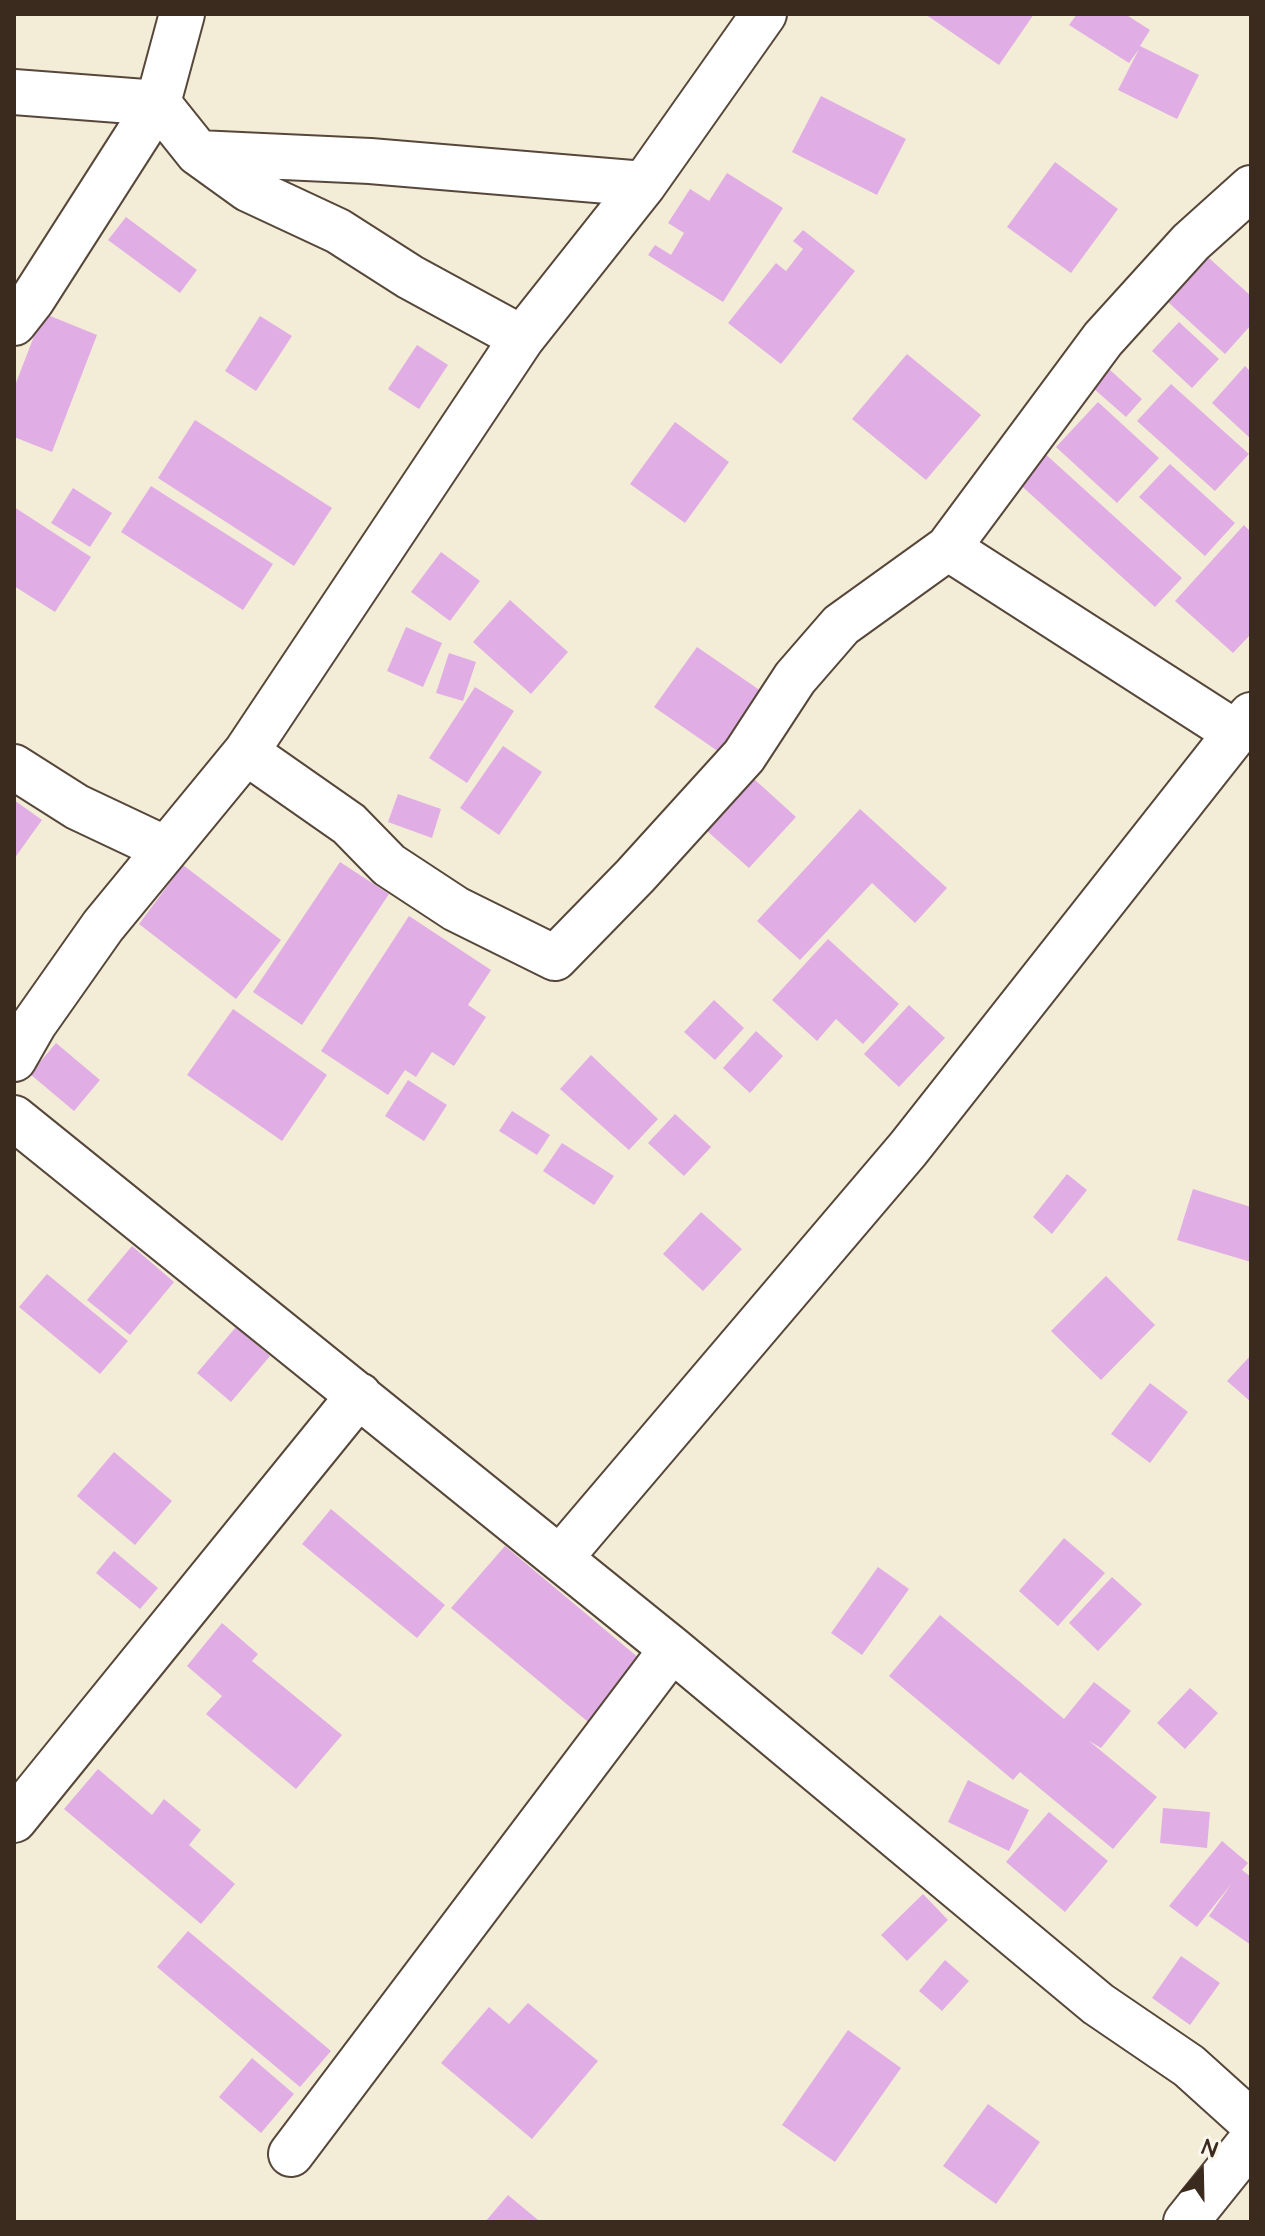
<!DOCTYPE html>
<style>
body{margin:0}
#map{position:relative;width:1265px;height:2236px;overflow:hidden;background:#f3edd7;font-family:"Architects Daughter",sans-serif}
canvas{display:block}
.frame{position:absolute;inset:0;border:16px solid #3b2a1e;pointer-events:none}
.north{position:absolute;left:1161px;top:2132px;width:80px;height:80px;-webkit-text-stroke:6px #fbf7ec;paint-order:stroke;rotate:20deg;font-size:22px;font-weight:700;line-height:32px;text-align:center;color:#3b2a1e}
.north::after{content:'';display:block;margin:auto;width:28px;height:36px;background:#3b2a1e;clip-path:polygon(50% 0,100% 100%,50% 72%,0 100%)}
</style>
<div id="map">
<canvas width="1265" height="2236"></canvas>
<div class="frame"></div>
<div class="north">N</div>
</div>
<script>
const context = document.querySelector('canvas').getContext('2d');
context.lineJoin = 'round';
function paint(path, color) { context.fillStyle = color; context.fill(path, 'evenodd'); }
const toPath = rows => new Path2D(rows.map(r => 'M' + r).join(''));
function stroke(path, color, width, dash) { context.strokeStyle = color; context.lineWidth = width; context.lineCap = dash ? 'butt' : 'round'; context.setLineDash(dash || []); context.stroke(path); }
paint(toPath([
 [925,14,1034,14,999,65],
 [1077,14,1125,14,1150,30,1140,46,1199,75,1177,119,1118,90,1139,49,1129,63,1069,25],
 [821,96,906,139,877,195,792,152],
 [1055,162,1118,209,1071,273,1007,227],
 [727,173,783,208,723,302,648,255,655,245,671,255,684,233,668,223,690,189,709,201],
 [126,217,197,270,180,293,108,240],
 [803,230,855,271,781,364,728,323,776,263,786,271,803,249,793,241],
 [1209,258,1251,296,1251,325,1225,354,1168,302],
 [43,313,97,335,52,452,14,437,14,388],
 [260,316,292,336,256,391,225,371],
 [1179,322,1219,359,1192,388,1152,351],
 [417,345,448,365,419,409,388,389],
 [907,354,981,415,926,480,852,419],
 [1245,366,1251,372,1251,439,1212,403],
 [1109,369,1142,399,1126,417,1093,388],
 [1171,384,1249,454,1215,491,1137,421],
 [1098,402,1159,458,1117,503,1056,447],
 [195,420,332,508,294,566,158,478],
 [675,422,729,462,685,523,630,484],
 [1042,451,1182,578,1155,607,1015,480],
 [1170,464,1235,523,1205,556,1139,497],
 [151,486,273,564,243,610,121,532],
 [73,488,112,513,90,547,51,523],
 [14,507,91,557,55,612,14,586],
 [1244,525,1251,532,1251,634,1233,653,1175,601],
 [441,552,480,581,450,621,411,592],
 [510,600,568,652,531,694,473,642],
 [406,627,442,643,423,687,387,671],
 [697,647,761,691,719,752,654,707],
 [449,653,476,662,463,701,436,693],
 [475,687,514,711,467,783,429,758],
 [503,746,542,772,499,835,460,808],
 [754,779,796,817,749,868,707,831],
 [398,794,441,809,432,838,388,822],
 [14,800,42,820,14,859],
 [860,809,947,888,915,923,872,883,800,960,757,921],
 [340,862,389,894,302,1025,253,992],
 [183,865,281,940,236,999,139,924],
 [409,916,491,970,468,1005,486,1017,454,1066,432,1052,416,1077,405,1070,388,1095,321,1051],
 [828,939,899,1004,863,1044,836,1019,817,1041,772,1000],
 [714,1000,744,1028,715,1060,684,1032],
 [909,1005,945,1038,899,1087,864,1054],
 [233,1009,327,1075,282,1141,187,1075],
 [756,1031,783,1056,750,1093,723,1068],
 [56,1043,100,1080,74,1111,30,1074],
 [591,1055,658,1119,629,1150,560,1089],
 [408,1080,447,1105,424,1141,385,1116],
 [512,1111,550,1135,537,1155,499,1131],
 [675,1114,711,1147,684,1176,648,1143],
 [562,1143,614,1176,594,1205,543,1171],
 [1067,1174,1087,1190,1052,1234,1033,1217],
 [1193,1189,1251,1207,1251,1262,1177,1240],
 [701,1212,742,1249,703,1291,663,1254],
 [132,1246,174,1282,130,1335,87,1300],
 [47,1274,128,1341,100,1374,19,1307],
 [1106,1276,1155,1325,1101,1380,1051,1331],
 [236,1327,270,1356,231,1402,197,1373],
 [1251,1355,1251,1402,1227,1381],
 [1150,1383,1188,1412,1150,1463,1111,1434],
 [114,1452,172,1501,135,1545,77,1496],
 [331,1509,445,1605,417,1638,302,1544],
 [1064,1538,1105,1573,1058,1626,1019,1591],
 [505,1546,646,1664,593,1726,451,1608],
 [114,1551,158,1588,140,1609,96,1573],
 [878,1567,909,1589,862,1655,831,1633],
 [1112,1577,1142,1604,1098,1651,1069,1623],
 [940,1615,1064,1719,1094,1682,1131,1711,1101,1748,1089,1741,1157,1797,1113,1849,1020,1772,1013,1780,889,1676],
 [222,1623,258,1654,252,1661,342,1735,296,1789,206,1714,222,1696,187,1666],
 [1190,1688,1218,1713,1185,1749,1157,1723],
 [98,1769,152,1815,164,1799,201,1830,189,1845,235,1884,201,1924,64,1809],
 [968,1780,1029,1810,1009,1851,948,1822],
 [1163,1808,1210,1812,1207,1848,1160,1843],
 [1049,1812,1108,1861,1065,1912,1006,1862],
 [1222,1841,1248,1863,1242,1870,1251,1877,1251,1945,1209,1916,1232,1883,1197,1927,1169,1906],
 [923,1894,948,1920,907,1961,881,1935],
 [188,1931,331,2051,300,2087,157,1967],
 [1181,1956,1220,1983,1190,2025,1152,1998],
 [945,1960,969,1981,942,2011,919,1991],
 [528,2003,598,2061,532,2139,441,2063,489,2007,509,2024],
 [848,2030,901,2068,835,2162,782,2125],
 [252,2058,294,2094,261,2133,219,2097],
 [988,2104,1040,2142,996,2204,943,2166],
 [508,2195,538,2220,537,2222,485,2222]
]), '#e0ade5');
const minor = toPath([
 [14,92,158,103,198,153,248,189,338,231,410,277,522,338],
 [198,153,370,161,644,184],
 [14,323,32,300,158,103,182,14],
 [948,548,1236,733,1251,715],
 [246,752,349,824,389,865,456,909,555,958,635,876,744,756,795,678,841,625,948,548,1103,339,1191,242,1251,188],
 [14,767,77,807,166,849],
 [14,1059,34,1024,103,926,246,752,522,338,644,184,764,14],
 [14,1118,672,1649,1098,2004,1189,2066,1251,2122],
 [560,1558,908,1149,1236,733],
 [14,1820,359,1395],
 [291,2154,672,1649],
 [1186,2222,1251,2141]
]);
stroke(minor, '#57473a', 48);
stroke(minor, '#fff', 44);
</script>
